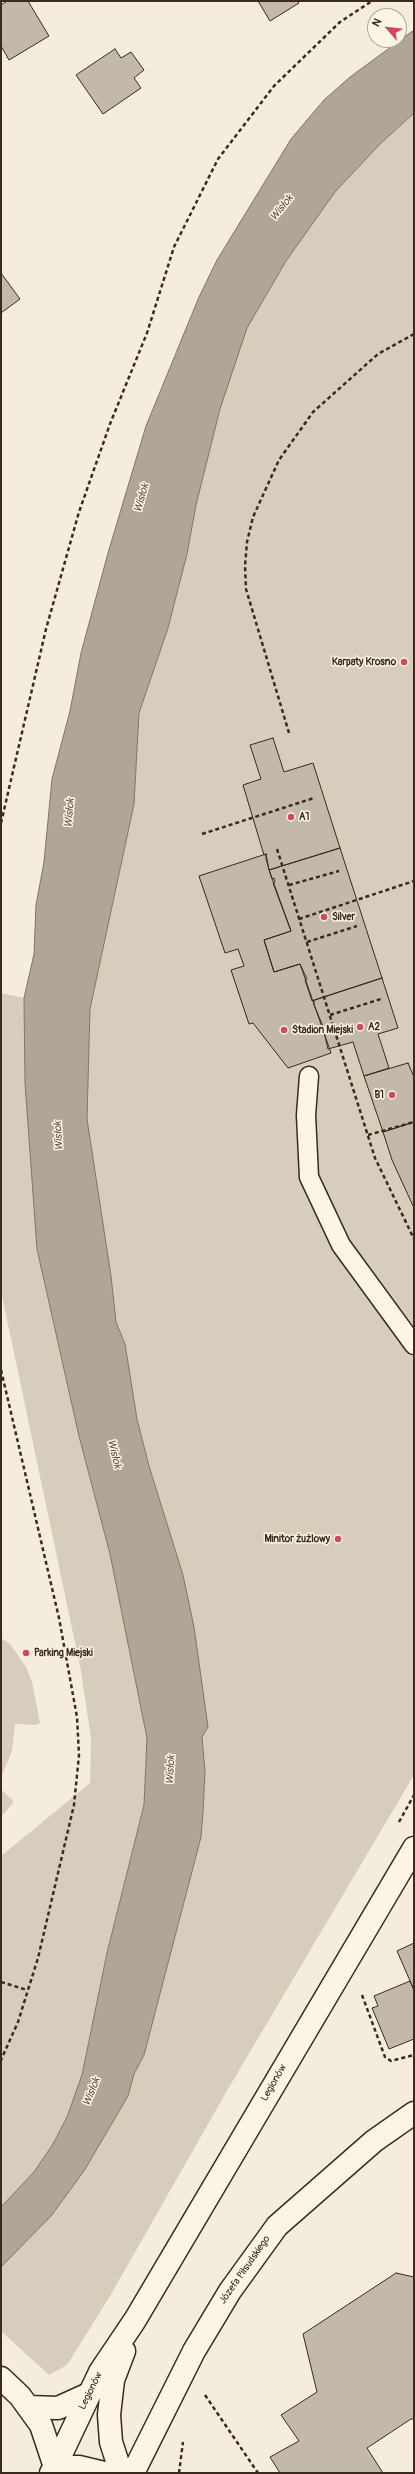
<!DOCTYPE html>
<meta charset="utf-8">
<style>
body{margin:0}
#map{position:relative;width:415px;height:2474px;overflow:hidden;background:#f4eddd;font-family:Pangolin,sans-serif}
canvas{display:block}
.frame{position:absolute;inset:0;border:2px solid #3b2a1e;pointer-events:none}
.north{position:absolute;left:367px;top:8px;width:40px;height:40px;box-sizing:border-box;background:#fcf5e5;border:1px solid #afa495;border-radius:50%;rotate:298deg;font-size:11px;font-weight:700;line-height:16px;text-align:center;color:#3b2a1e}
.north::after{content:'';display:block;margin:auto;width:14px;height:18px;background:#d1495b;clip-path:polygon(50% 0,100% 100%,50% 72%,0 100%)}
</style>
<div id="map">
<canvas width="415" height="2474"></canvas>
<div class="frame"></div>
<div class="north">N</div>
</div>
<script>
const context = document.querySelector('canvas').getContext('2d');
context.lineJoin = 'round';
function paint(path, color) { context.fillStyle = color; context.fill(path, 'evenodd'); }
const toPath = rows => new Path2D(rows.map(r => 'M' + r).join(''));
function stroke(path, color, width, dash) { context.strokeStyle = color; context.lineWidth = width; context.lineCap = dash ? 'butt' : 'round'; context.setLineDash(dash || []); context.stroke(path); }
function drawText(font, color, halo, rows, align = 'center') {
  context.font = font + ' Pangolin,sans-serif'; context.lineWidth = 3; context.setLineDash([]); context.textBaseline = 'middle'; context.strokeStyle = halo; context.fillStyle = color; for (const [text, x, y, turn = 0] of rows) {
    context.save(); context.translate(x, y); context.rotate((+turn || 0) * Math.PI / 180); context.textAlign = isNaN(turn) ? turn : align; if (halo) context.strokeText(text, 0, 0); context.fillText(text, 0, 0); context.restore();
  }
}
paint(toPath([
 [414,113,414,1775,228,2089,110,2296,67,2365,49,2375,1,2331,1,2267,51,2216,84,2171,128,2096,134,2074,144,2055,201,1837,205,1772,183,1575,149,1466,137,1419,125,1344,116,1322,111,1276,87,1119,90,1009,134,804,139,713,168,628,187,554,196,505,220,409,247,328,286,261,335,192,380,144],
 [1,993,24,998,25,1083,37,1249,79,1436,110,1554,147,1738,144,1805,107,1953,82,2075,67,2117,53,2144,34,2172,1,2207,1,1856,90,1783,91,1739,81,1671,1,1291],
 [1,1638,10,1644,26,1667,32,1682,40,1723,36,1725,15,1724,12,1751,1,1777],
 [1,1790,12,1799,13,1803,1,1817]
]), '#d6cdbd');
const water = toPath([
 [414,30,414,113,380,144,335,192,286,261,247,328,220,409,196,505,187,554,168,628,139,713,134,804,90,1009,87,1119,111,1276,116,1322,125,1344,137,1419,149,1466,183,1575,194,1627,208,1727,202,1737,205,1772,203,1812,201,1837,144,2055,134,2074,128,2096,84,2171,51,2216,1,2267,1,2207,34,2172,53,2144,67,2117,82,2075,107,1953,144,1805,147,1738,110,1554,79,1436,37,1249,25,1083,24,998,34,954,36,905,44,862,52,779,70,711,81,653,108,553,146,426,199,297,217,260,291,139,324,100,350,77,414,30]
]);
paint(water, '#b0a596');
stroke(water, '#817466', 1);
const building = toPath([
 [7,1,28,1,49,36,9,60,1,46,1,5,7,1],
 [258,1,297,1,299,3,270,21,258,1],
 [115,49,121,58,131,52,144,70,134,78,141,88,103,114,76,75,115,49],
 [1,273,20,299,1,313,1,273],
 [273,738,284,772,313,763,340,848,269,870,266,854,264,855,243,785,261,779,250,745,273,738],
 [340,848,382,978,312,1001,305,980,307,979,300,964,274,972,264,940,291,931,269,870,340,848],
 [266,854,266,859,272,879,274,878,275,882,273,883,291,931,264,940,274,972,300,964,331,1053,288,1068,253,1023,249,1024,231,970,244,966,238,949,225,953,199,876,266,854],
 [382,978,398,1028,378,1034,389,1068,364,1076,353,1042,328,1049,322,1024,314,1005,314,1000,382,978],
 [408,1063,414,1077,414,1122,383,1132,364,1076,408,1063],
 [414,1122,414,1208,392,1160,383,1132,414,1122],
 [414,1943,414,1990,397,1951,414,1943],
 [410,1981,414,1990,414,2039,389,2049,372,2008,378,2006,374,1996,410,1981],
 [396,2273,414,2277,414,2419,411,2419,367,2448,383,2473,280,2473,270,2457,299,2441,281,2415,317,2392,303,2334,396,2273]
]);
paint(building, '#c3b9aa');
stroke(building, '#3b2a1e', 1);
const service = toPath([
 [309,1076,306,1115,309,1177,341,1245,414,1345]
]);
const minor = toPath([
 [133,2473,194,2351,230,2291,277,2226,374,2141,414,2113]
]);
const tertiary = toPath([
 [1,2378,20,2396,41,2425,55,2467],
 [29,2407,58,2408,89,2394]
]);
const secondary = toPath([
 [55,2467,100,2372,135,2320,414,1848],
 [51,2473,55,2467,79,2467,104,2473],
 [121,2473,111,2442,109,2415,113,2380,124,2351]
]);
stroke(service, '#3b2a1e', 21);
stroke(minor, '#3b2a1e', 25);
stroke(tertiary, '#3b2a1e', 25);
stroke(secondary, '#3b2a1e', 25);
stroke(toPath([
 [289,733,246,589,245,566,247,542,253,517,279,460,313,412,378,354,414,334],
 [1,823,46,629,79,512,110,424,147,333,174,247,218,159,274,86,340,22,372,1],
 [202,834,314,798],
 [277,849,375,1158,414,1239],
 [289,885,339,871],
 [299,919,414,881],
 [307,942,357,926],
 [330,1015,381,999],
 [368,1135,414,1122],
 [1,1370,59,1618,77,1717,79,1755,74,1805,38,1958,18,2022,1,2060],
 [399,1822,414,1795],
 [1,1982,27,1990],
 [362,1995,385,2057,391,2061,414,2055],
 [205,2395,258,2473],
 [179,2473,183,2442]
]), '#3b2a1e', 2.5, [4, 3]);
stroke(service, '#fcf5e5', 18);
stroke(minor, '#fcf5e5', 22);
stroke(tertiary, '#fcf5e5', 22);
stroke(secondary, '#fcf5e5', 22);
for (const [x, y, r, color] of [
 [404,662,4,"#d1495b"],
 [291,817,4,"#d1495b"],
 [324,917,4,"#d1495b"],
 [360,1027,4,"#d1495b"],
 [284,1030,4,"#d1495b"],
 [392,1095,4,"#d1495b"],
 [338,1539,4,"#d1495b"],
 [26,1653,4,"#d1495b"]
]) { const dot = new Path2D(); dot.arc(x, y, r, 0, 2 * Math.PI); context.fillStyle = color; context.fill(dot); stroke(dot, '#fcf5e5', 1.5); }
drawText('bold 10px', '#3b2a1e', '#fcf5e5', [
 ["Karpaty Krosno",396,662,"right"],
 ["A1",299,817],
 ["Silver",332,917],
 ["A2",368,1027],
 ["Stadion Miejski",292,1030],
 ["B1",384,1095,"right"],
 ["Minitor żużlowy",330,1539,"right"],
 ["Parking Miejski",34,1653]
], 'left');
drawText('10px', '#3b2a1e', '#fcf5e5', [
 ["Legionów",274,2083,-60],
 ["Józefa Piłsudskiego",245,2270,-55],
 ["Legionów",91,2391,-64]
]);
drawText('italic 11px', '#645548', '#fcf5e5', [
 ["Wisłok",282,208,-51],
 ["Wisłok",142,498,-74],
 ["Wisłok",70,813,-85],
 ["Wisłok",59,1136,-94],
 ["Wisłok",114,1454,76],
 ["Wisłok",171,1770,-87],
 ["Wisłok",92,2092,-68]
]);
</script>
